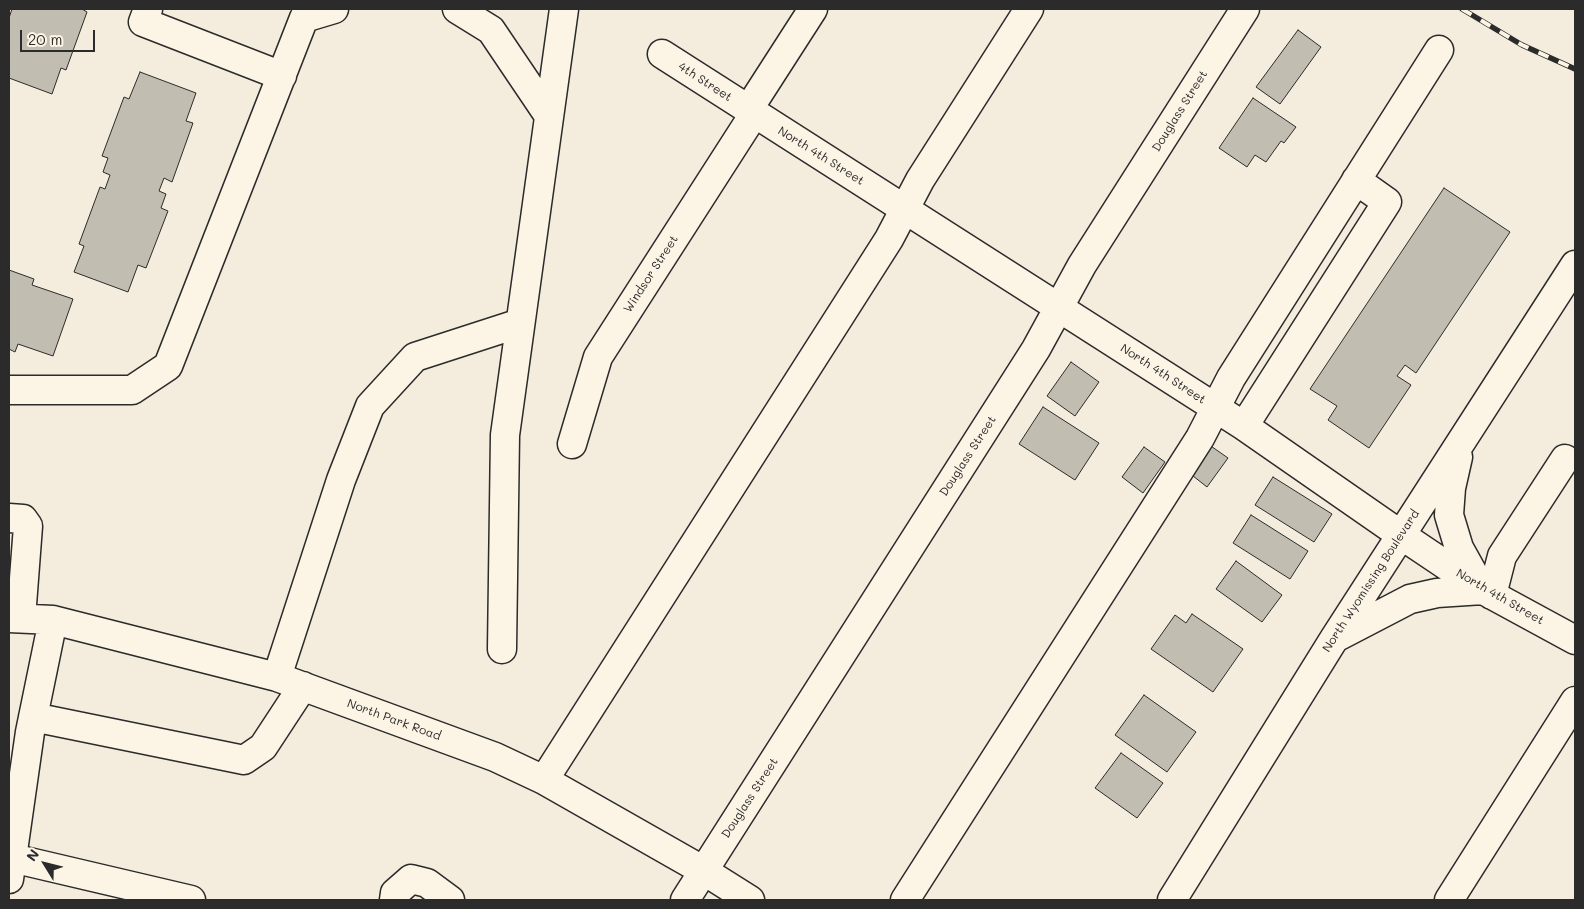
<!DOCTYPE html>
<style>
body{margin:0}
#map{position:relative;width:1584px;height:909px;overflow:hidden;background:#f4edde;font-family:Mali,sans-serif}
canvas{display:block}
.frame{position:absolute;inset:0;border:10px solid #2b2b2b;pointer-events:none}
.north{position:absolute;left:20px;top:839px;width:50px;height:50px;-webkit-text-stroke:4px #fcf5e5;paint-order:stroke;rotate:306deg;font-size:14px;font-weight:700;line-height:20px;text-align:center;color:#2b2b2b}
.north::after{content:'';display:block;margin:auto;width:18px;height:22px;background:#2b2b2b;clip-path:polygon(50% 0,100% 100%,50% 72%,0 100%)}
.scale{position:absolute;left:20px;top:30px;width:75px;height:22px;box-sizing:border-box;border:2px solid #2b2b2b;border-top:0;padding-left:6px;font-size:15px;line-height:18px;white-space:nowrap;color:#2b2b2b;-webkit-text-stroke:4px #fcf5e5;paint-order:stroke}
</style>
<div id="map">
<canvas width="1584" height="909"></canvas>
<div class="frame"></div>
<div class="north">N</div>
<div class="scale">20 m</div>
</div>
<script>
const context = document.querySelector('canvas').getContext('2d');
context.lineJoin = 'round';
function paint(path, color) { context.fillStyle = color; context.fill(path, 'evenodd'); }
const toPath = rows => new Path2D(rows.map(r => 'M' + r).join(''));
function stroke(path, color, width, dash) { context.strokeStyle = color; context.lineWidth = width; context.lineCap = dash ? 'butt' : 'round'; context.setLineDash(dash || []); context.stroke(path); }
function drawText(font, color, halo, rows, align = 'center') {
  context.font = font + ' Mali,sans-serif'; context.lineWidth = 4; context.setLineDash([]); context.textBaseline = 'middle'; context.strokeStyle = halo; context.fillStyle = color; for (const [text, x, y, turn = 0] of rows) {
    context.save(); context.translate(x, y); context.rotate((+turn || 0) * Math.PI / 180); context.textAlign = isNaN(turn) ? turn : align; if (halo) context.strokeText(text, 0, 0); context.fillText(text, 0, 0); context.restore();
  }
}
const building = toPath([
 [12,9,82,9,87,12,66,70,61,68,52,94,9,78,9,18,12,9],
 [1298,30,1321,47,1280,104,1256,87,1298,30],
 [140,72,196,93,186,121,193,123,172,182,164,178,159,191,166,194,161,208,168,211,146,268,138,265,128,292,74,272,84,246,79,244,100,187,105,189,110,175,103,172,108,158,102,156,124,97,129,99,140,72],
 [1253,98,1296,127,1284,143,1281,141,1266,162,1255,155,1247,167,1219,148,1253,98],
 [1444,188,1510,232,1416,373,1405,365,1397,376,1411,385,1369,448,1328,420,1337,406,1310,389,1444,188],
 [9,270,34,279,32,285,73,299,53,356,18,344,15,352,9,349,9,270],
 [1071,362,1099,382,1075,416,1047,396,1071,362],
 [1043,407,1099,443,1075,480,1019,444,1043,407],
 [1208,444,1228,458,1207,487,1188,472,1208,444],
 [1144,447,1165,462,1143,493,1122,477,1144,447],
 [1273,477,1332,514,1314,542,1255,505,1273,477],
 [1251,515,1308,551,1290,579,1233,543,1251,515],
 [1236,561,1282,595,1262,622,1216,589,1236,561],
 [1192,614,1243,649,1213,692,1151,649,1175,615,1186,623,1192,614],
 [1144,695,1196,732,1167,772,1115,735,1144,695],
 [1121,753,1163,783,1137,818,1095,788,1121,753]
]);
paint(building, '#c2bdb1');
stroke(building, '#2b2b2b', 1);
const minor = toPath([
 [148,9,143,22,282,76],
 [457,9,491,30,549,116],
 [662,54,1244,426,1401,535,1483,590,1575,640],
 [748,110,813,9],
 [9,390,132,390,168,366,304,18,334,9],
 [1244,426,1387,202,1356,180],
 [572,444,598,357,754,114],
 [1458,457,1451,488,1449,515,1459,548,1479,584],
 [9,518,23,519,28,526,21,618],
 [1492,595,1502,556,1565,459],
 [9,618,53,620,277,677,495,757,544,780,704,871,750,900],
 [1335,638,1410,599,1437,593,1483,590],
 [502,649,505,435,564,9],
 [277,677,341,480,370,406,415,357,520,323],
 [33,717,244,760,263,747,303,686],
 [544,780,889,239,920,180,1029,9],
 [12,858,191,900],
 [9,879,30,732,53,620],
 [394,900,395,893,411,879,427,883,450,900],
 [685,900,1036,349,1082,265,1245,9],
 [905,900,1200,438,1231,378,1439,50],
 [1172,900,1334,639,1575,265],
 [1449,900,1575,701]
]);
stroke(minor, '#2b2b2b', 31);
stroke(minor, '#fcf5e5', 28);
const rail = toPath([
 [1462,9,1522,45,1575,69]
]);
stroke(rail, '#2b2b2b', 5.5);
stroke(rail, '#fcf5e5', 4, [11]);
drawText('12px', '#2b2b2b', '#fcf5e5', [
 ["4th Street",705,82,33],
 ["Douglass Street",1180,111,-58],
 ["North 4th Street",821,156,32],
 ["Windsor Street",651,274,-57],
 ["North 4th Street",1163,374,33],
 ["Douglass Street",968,456,-57],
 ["North Wyomissing Boulevard",1371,581,-57],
 ["North 4th Street",1500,597,30],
 ["North Park Road",394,720,20],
 ["Douglass Street",750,798,-57]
]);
</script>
